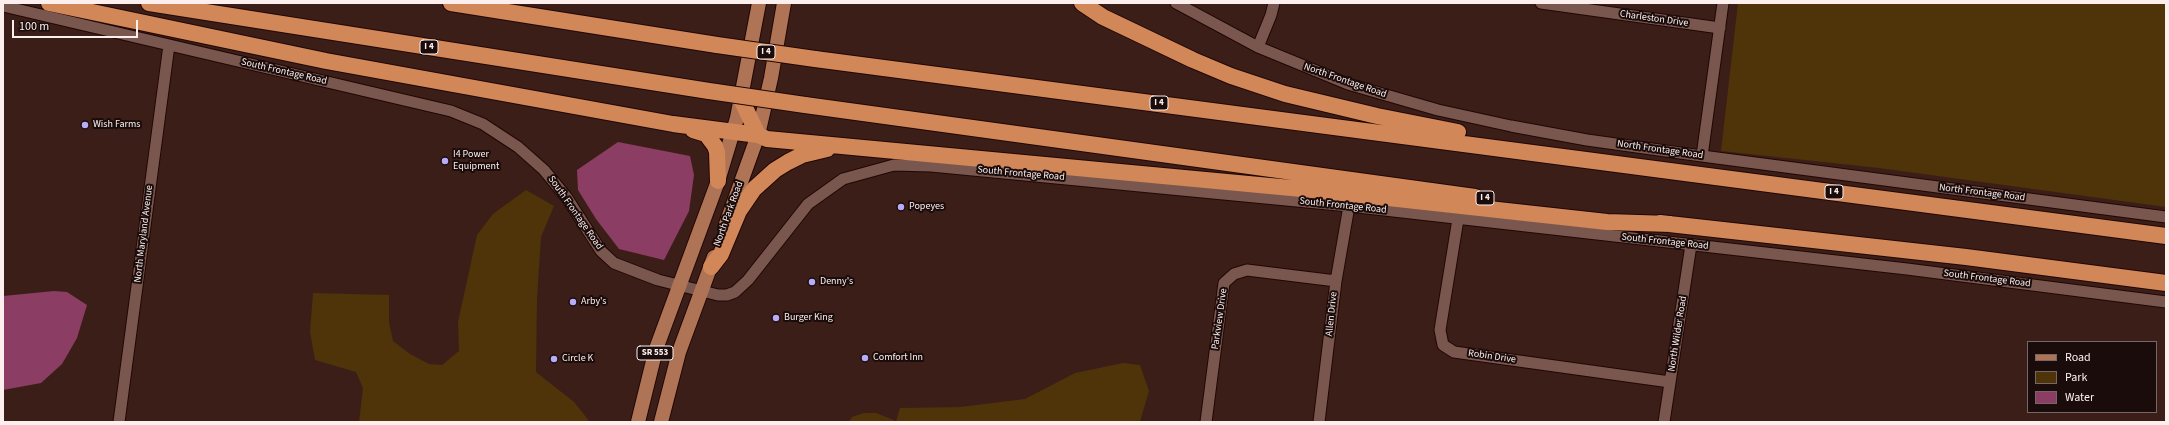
<!DOCTYPE html>
<style>
body{margin:0}
#map{position:relative;width:2169px;height:425px;overflow:hidden;background:#3c1e18;font-family:"Source Sans 3",sans-serif}
canvas{display:block}
.frame{position:absolute;inset:0;border:4px solid #fcefed;pointer-events:none}
.legend{position:absolute;left:2027px;top:341px;width:130px;height:72px;box-sizing:border-box;background:#1a0c0a;border:1px solid #746765;margin:0;padding:5px 7px;list-style:none;font-size:12px;color:#fcefed}
.legend li{display:flex;align-items:center;gap:8px;height:20px}
.legend b{width:20px;border:1px solid #746765}
.scale{position:absolute;left:12px;top:20px;width:126px;height:18px;box-sizing:border-box;border:2px solid #fcefed;border-top:0;padding-left:5px;font-size:12px;line-height:14px;white-space:nowrap;color:#fcefed;-webkit-text-stroke:3px #1a0c0a;paint-order:stroke}
</style>
<div id="map">
<canvas width="2169" height="425"></canvas>
<div class="frame"></div>
<ul class="legend">
<li><b style="height:5px;background:#ae7455"></b>Road</li>
<li><b style="height:11px;background:#4f3309"></b>Park</li>
<li><b style="height:11px;background:#8b3d63"></b>Water</li>
</ul>
<div class="scale">100 m</div>
</div>
<script>
const context = document.querySelector('canvas').getContext('2d');
context.lineJoin = 'round';
function paint(path, color) { context.fillStyle = color; context.fill(path, 'evenodd'); }
const toPath = rows => new Path2D(rows.map(r => 'M' + r).join(''));
function stroke(path, color, width, dash) { context.strokeStyle = color; context.lineWidth = width; context.lineCap = dash ? 'butt' : 'round'; context.setLineDash(dash || []); context.stroke(path); }
function drawText(font, color, halo, rows, align = 'center') {
  context.font = font + ' "Source Sans 3",sans-serif'; context.lineWidth = 4; context.setLineDash([]); context.textBaseline = 'middle'; context.strokeStyle = halo; context.fillStyle = color; for (const [text, x, y, turn = 0] of rows) {
    context.save(); context.translate(x, y); context.rotate((+turn || 0) * Math.PI / 180); context.textAlign = isNaN(turn) ? turn : align; if (halo) context.strokeText(text, 0, 0); context.fillText(text, 0, 0); context.restore();
  }
}
paint(toPath([
 [1738,3,2166,3,2166,207,1879,168,1721,151],
 [526,190,554,206,541,237,537,298,536,372,574,402,590,422,359,422,363,388,356,372,315,360,310,332,313,293,389,295,389,322,393,341,410,354,429,364,442,365,459,351,458,322,477,235,493,214],
 [1123,363,1140,365,1149,391,1140,422,849,422,852,417,864,413,876,413,896,421,900,408,960,407,1025,399,1075,373]
]), '#4f3309');
paint(toPath([
 [618,142,690,156,694,175,689,211,664,260,619,249,596,219,578,190,577,170],
 [54,291,67,292,87,305,77,338,62,364,41,383,3,390,3,296]
]), '#8b3d63');
const minor = toPath([
 [1176,3,1258,47,1348,84,1438,110,1511,126,1587,140,1702,156,2166,217],
 [1541,3,1720,28],
 [3,6,451,111,483,124,518,147,544,170,567,198,601,251,614,263,658,280,718,295,727,295,735,292,748,280,808,204,843,179,894,165,931,166,1349,206,1907,269,2166,302],
 [1258,47,1271,15,1274,3],
 [1702,156,1723,3],
 [1458,219,1440,330,1443,345,1454,352,1670,382],
 [119,422,169,45],
 [1206,422,1224,283,1234,274,1247,270,1336,281],
 [1319,422,1336,281,1349,206],
 [1664,422,1691,245]
]);
const major = toPath([
 [726,224,758,135,771,78,784,3],
 [638,422,656,349,718,181,737,118,759,3],
 [661,422,679,352,714,257]
]);
const highway = toPath([
 [49,3,326,61,673,124,758,135,767,139,1334,192,1607,222,1671,224],
 [149,3,709,91],
 [451,3,717,45],
 [1082,3,1103,17,1193,60,1231,76,1285,94,1377,116,1458,132],
 [815,59,2166,236],
 [741,99,758,135],
 [805,105,1475,197],
 [693,130,706,134,715,146,717,152,718,181],
 [1660,223,1966,257,2166,283],
 [711,267,721,254,739,211,754,189,775,170,788,162,802,155,827,149]
]);
stroke(minor, '#210704', 13);
stroke(major, '#210704', 16);
stroke(highway, '#210704', 18);
stroke(minor, '#79574f', 11);
stroke(major, '#ae7455', 14);
stroke(highway, '#d28759', 16);
const highwayBridge = toPath([
 [717,45,815,59],
 [709,91,805,105]
]);
stroke(highwayBridge, '#210704', 18, []);
stroke(highwayBridge, '#d28759', 16);
for (const [x, y, r, color] of [
 [85,125,4,"#b8abf7"],
 [445,161,4,"#b8abf7"],
 [901,207,4,"#b8abf7"],
 [812,282,4,"#b8abf7"],
 [573,302,4,"#b8abf7"],
 [776,318,4,"#b8abf7"],
 [865,358,4,"#b8abf7"],
 [554,359,4,"#b8abf7"]
]) { const dot = new Path2D(); dot.arc(x, y, r, 0, 2 * Math.PI); context.fillStyle = color; context.fill(dot); stroke(dot, '#1a0c0a', 1.5); }
for (const [x, y, w] of [
 [429,47,18],
 [766,52,18],
 [1159,103,18],
 [1834,192,18],
 [1485,198,18],
 [655,353,36]
]) { const box = new Path2D(); box.roundRect(x - w / 2, y - 7, w, 14, 3); context.fillStyle = '#1a0c0a'; context.fill(box); stroke(box, '#fcefed', 1); }
drawText('bold 9px', '#fcefed', null, [
 ["I 4",429,47],
 ["I 4",766,52],
 ["I 4",1159,103],
 ["I 4",1834,192],
 ["I 4",1485,198],
 ["SR 553",655,353]
]);
drawText('10px', '#fcefed', '#1a0c0a', [
 ["Charleston Drive",1654,19,8],
 ["South Frontage Road",284,72,13],
 ["North Frontage Road",1345,81,19],
 ["North Frontage Road",1660,150,8],
 ["South Frontage Road",1021,174,5],
 ["North Frontage Road",1982,193,7],
 ["South Frontage Road",1343,206,6],
 ["South Frontage Road",575,213,55],
 ["North Park Road",729,214,-70],
 ["North Maryland Avenue",144,234,-83],
 ["South Frontage Road",1665,242,6],
 ["South Frontage Road",1987,279,7],
 ["Allen Drive",1332,314,-84],
 ["Parkview Drive",1220,319,-82],
 ["North Wilder Road",1678,334,-81],
 ["Robin Drive",1492,357,8]
]);
drawText('10px', '#fcefed', '#1a0c0a', [
 ["Wish Farms",93,125],
 ["I4 Power",453,155],
 ["Equipment",453,167],
 ["Popeyes",909,207],
 ["Denny's",820,282],
 ["Arby's",581,302],
 ["Burger King",784,318],
 ["Comfort Inn",873,358],
 ["Circle K",562,359]
], 'left');
</script>
